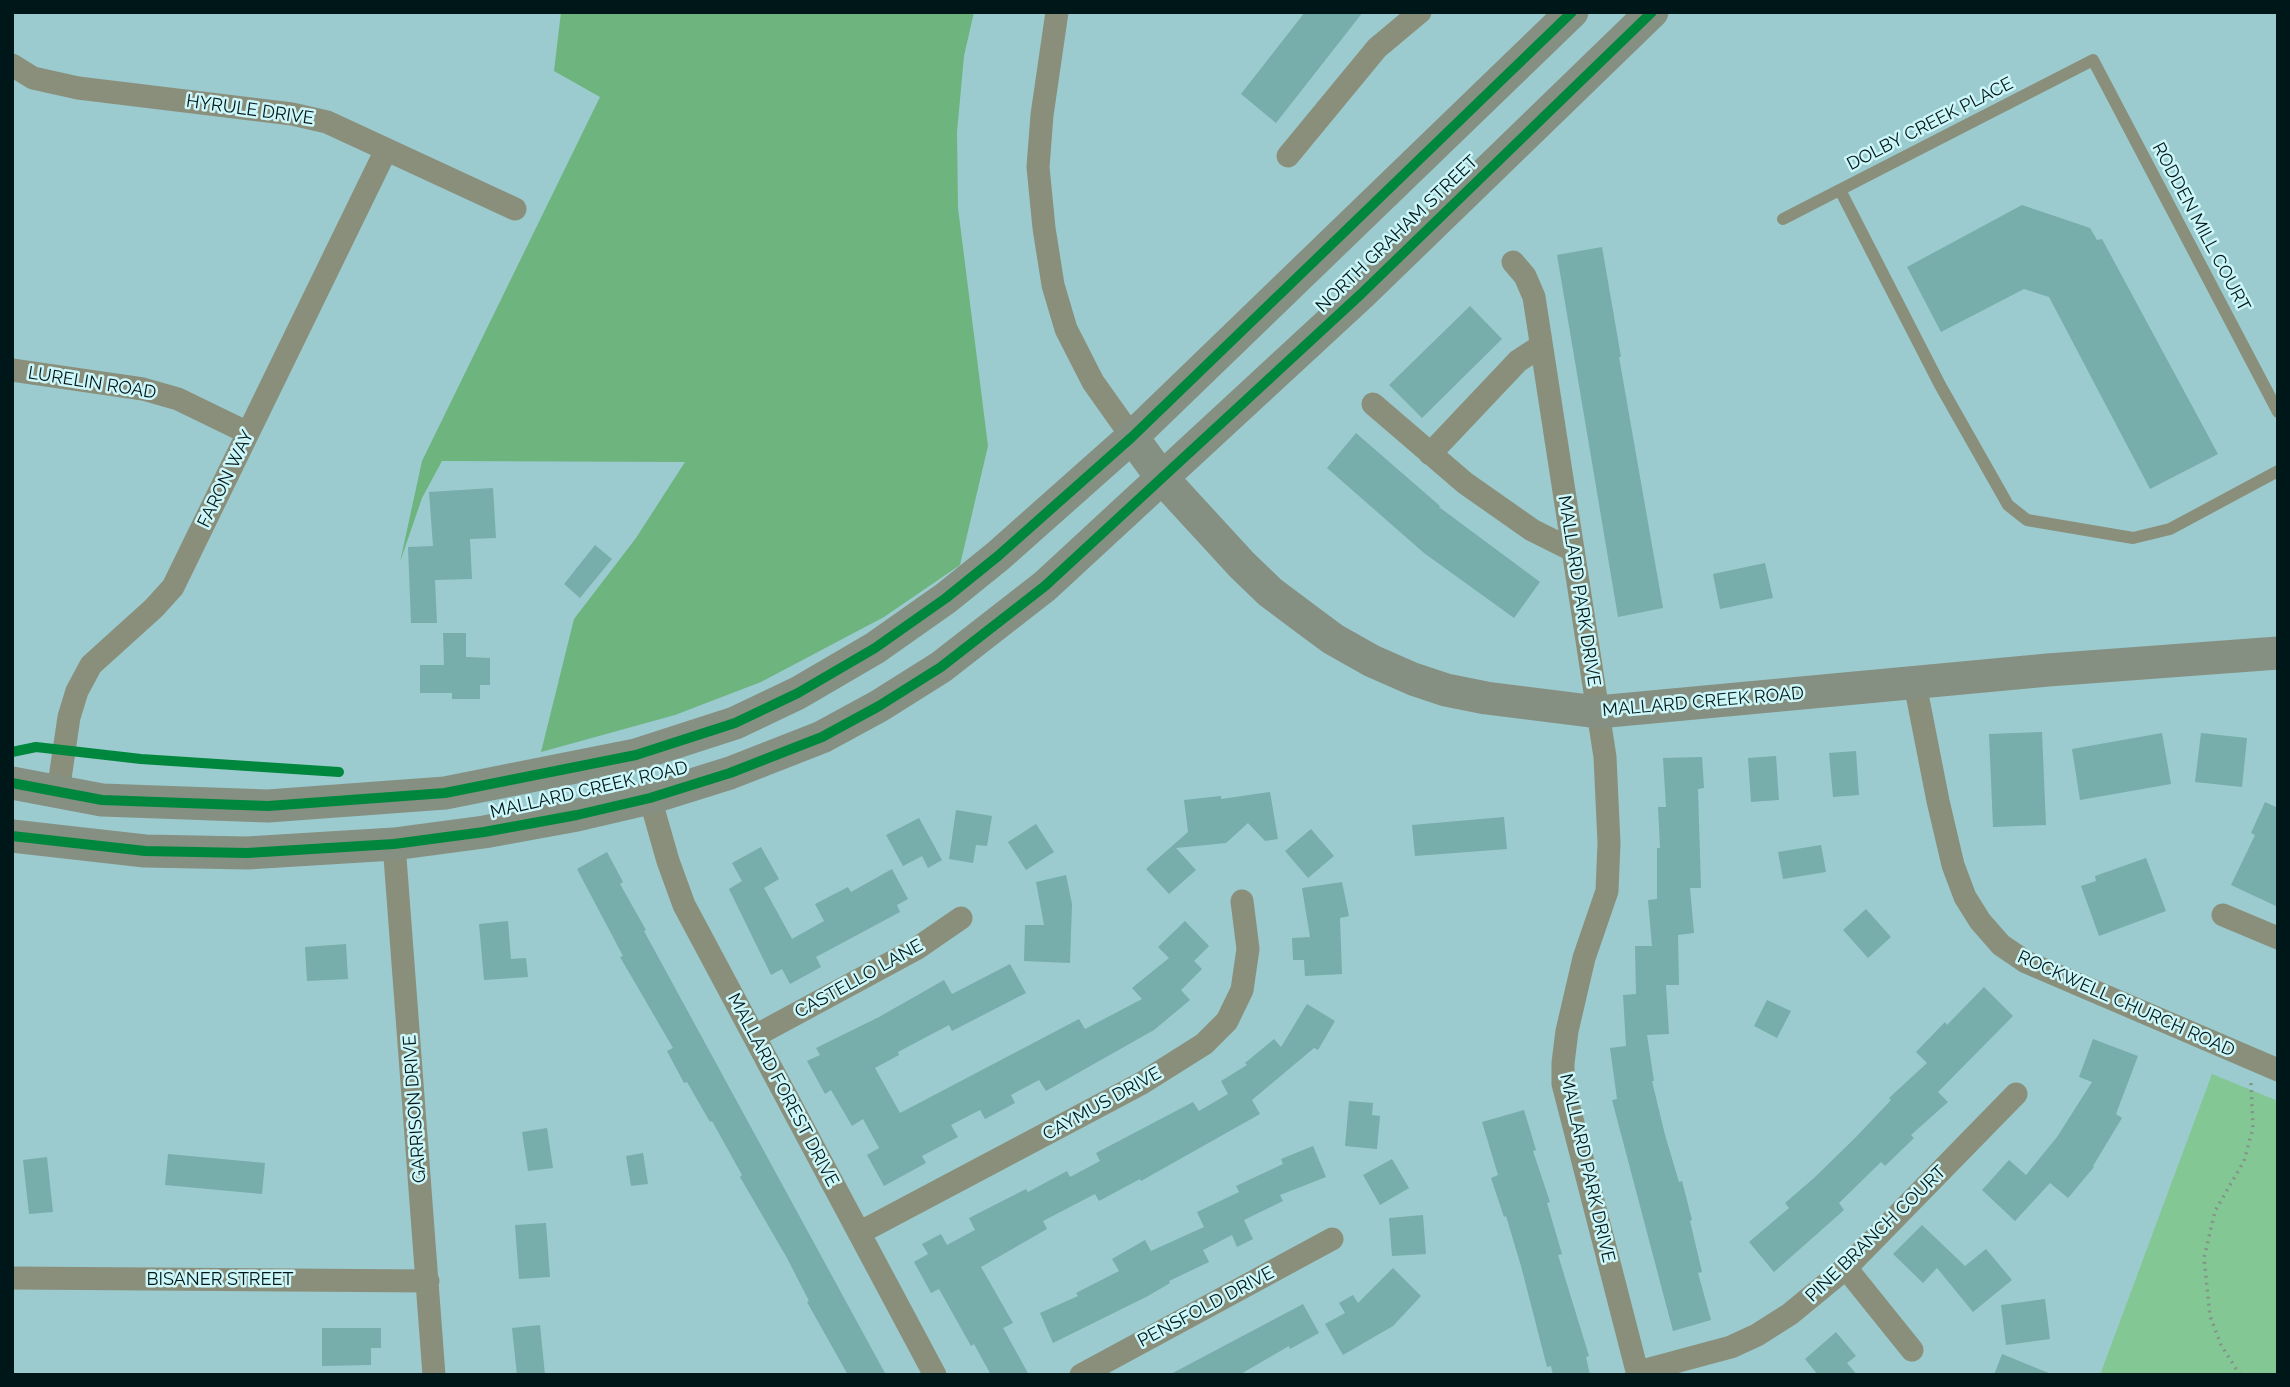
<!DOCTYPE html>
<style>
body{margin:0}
#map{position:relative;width:2290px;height:1387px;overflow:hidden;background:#9bcbce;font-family:Raleway,sans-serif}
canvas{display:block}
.frame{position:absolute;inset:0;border:14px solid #001719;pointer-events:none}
</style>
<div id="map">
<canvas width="2290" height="1387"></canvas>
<div class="frame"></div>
</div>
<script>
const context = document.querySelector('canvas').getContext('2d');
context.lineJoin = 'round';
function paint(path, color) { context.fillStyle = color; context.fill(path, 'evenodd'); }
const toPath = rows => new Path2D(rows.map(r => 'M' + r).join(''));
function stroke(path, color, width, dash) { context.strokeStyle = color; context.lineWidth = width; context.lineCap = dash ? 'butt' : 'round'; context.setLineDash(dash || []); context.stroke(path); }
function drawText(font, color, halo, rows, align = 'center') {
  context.font = font + ' Raleway,sans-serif'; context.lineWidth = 5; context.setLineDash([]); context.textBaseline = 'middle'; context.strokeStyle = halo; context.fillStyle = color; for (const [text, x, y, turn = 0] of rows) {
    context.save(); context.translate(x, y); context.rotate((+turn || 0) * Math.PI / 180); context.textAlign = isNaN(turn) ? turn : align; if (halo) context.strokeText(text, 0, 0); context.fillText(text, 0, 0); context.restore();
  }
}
paint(toPath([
 [2212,1074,2278,1101,2278,1375,2100,1375]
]), '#83c794');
paint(toPath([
 [561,12,974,12,964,56,957,132,958,208,988,446,960,565,884,617,761,682,675,715,541,752,574,619,636,538,685,462,442,461,422,498,400,562,422,461,600,97,554,71]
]), '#6db47f');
paint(toPath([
 [1305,12,1363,12,1276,123,1241,94],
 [2022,205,2090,228,2097,240,2102,239,2218,454,2150,489,2049,297,2024,289,1941,332,1907,267],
 [1602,247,1621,357,1619,357,1663,608,1618,617,1557,255],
 [1470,306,1502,339,1422,418,1389,385],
 [1356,433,1440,506,1439,507,1540,582,1514,618,1424,553,1327,468],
 [493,488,496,538,470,539,472,579,435,580,437,623,411,623,408,547,433,546,429,492],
 [595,545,612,559,580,598,564,584],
 [1765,563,1773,598,1720,609,1713,574],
 [443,633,466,633,466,657,490,658,490,685,480,685,480,699,452,699,452,693,420,693,420,665,444,665],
 [2042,732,2046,825,1993,827,1989,734],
 [2162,733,2171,784,2080,800,2072,749],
 [2201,733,2247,738,2242,787,2195,782],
 [1856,751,1859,795,1833,797,1829,753],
 [1776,756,1779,800,1751,802,1748,758],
 [1702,757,1704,788,1698,789,1701,888,1690,888,1694,933,1678,935,1679,985,1666,985,1669,1034,1647,1035,1654,1081,1652,1081,1665,1135,1679,1182,1682,1181,1692,1220,1690,1221,1702,1272,1698,1273,1711,1320,1673,1331,1612,1100,1617,1099,1610,1048,1626,1046,1623,995,1636,994,1635,946,1652,946,1648,900,1657,899,1657,848,1660,848,1658,807,1666,807,1663,758],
 [1270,792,1278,839,1265,841,1248,823,1226,843,1176,848,1196,870,1169,894,1146,869,1188,832,1184,800,1221,796,1221,799],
 [2265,802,2278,808,2278,907,2231,885,2255,835,2251,833],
 [956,810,992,816,987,846,976,845,973,863,949,859],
 [1504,817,1507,849,1415,856,1412,825],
 [919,818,942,860,928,868,922,856,903,866,886,835],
 [1036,824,1054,852,1026,870,1008,842],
 [1311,829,1334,856,1308,878,1285,851],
 [1821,845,1826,872,1783,879,1778,852],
 [761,847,779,879,764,888,792,939,824,921,815,904,848,887,851,892,892,869,908,899,897,905,900,912,816,957,821,967,790,984,782,969,771,975,729,889,742,881,732,863],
 [607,852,623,882,620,884,646,930,644,931,886,1375,848,1375,807,1302,809,1301,787,1258,740,1177,742,1175,712,1121,710,1122,687,1082,684,1083,667,1051,673,1048,620,957,623,956,577,869],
 [2146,858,2166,911,2099,936,2081,886,2096,881,2095,876],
 [1066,875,1072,904,1070,963,1024,961,1025,925,1044,925,1036,882],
 [1342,882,1349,916,1340,918,1342,974,1305,976,1304,960,1293,960,1292,938,1310,937,1302,888],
 [1866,909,1891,937,1868,958,1843,930],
 [508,921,511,959,526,958,528,977,484,980,479,924],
 [1185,921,1209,946,1194,961,1202,969,1181,990,1190,1000,1154,1030,1046,1091,1039,1080,1011,1095,1015,1103,985,1119,980,1110,951,1125,958,1137,922,1156,926,1163,884,1186,867,1155,879,1148,863,1119,852,1126,831,1090,825,1094,807,1061,820,1055,816,1048,879,1017,944,980,952,994,1010,964,1026,993,952,1031,949,1025,898,1052,899,1055,875,1068,900,1113,1079,1019,1085,1029,1142,999,1132,988,1169,958,1158,947],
 [346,944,348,979,307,981,305,947],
 [1984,987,2013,1016,1938,1092,1948,1102,1911,1135,1914,1138,1885,1166,1881,1162,1839,1203,1844,1210,1774,1272,1749,1242,1789,1208,1785,1203,1814,1178,1856,1137,1891,1100,1889,1098,1927,1063,1916,1052,1945,1022,1947,1025],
 [1767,1000,1791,1011,1777,1038,1754,1026],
 [1307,1004,1335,1021,1318,1050,1314,1048,1252,1100,1260,1114,1141,1181,1140,1179,1099,1201,1095,1194,1043,1221,1047,1229,981,1267,1013,1323,1003,1328,1029,1375,991,1375,974,1344,971,1346,939,1289,931,1293,914,1262,928,1254,922,1244,941,1234,947,1245,975,1230,969,1218,1026,1189,1028,1192,1067,1171,1070,1177,1100,1161,1096,1153,1193,1102,1199,1111,1228,1094,1221,1081,1247,1065,1245,1063,1274,1039,1281,1047],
 [2093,1039,2138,1056,2116,1114,2122,1118,2093,1166,2094,1167,2068,1198,2050,1183,2015,1221,1982,1190,2009,1160,2026,1175,2057,1137,2092,1082,2079,1077],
 [1349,1101,1373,1103,1372,1115,1380,1116,1377,1149,1345,1146],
 [1524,1110,1536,1150,1533,1151,1550,1202,1547,1203,1562,1254,1558,1255,1589,1356,1586,1357,1590,1375,1553,1375,1551,1366,1547,1367,1521,1266,1506,1216,1504,1217,1491,1178,1498,1175,1482,1122],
 [547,1128,553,1168,528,1171,522,1132],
 [1313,1146,1326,1177,1280,1195,1283,1201,1244,1220,1253,1239,1237,1247,1232,1235,1203,1250,1209,1262,1169,1281,1170,1283,1148,1296,1053,1343,1040,1313,1078,1296,1076,1293,1119,1271,1112,1259,1145,1240,1151,1251,1204,1227,1197,1212,1239,1192,1236,1186,1283,1164,1281,1159],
 [643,1153,648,1184,631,1186,626,1156],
 [168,1154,265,1163,262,1194,165,1185],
 [47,1157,53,1212,29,1214,23,1160],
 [1392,1159,1409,1188,1380,1205,1363,1175],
 [1423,1215,1426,1254,1392,1256,1389,1218],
 [546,1223,550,1277,519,1279,515,1225],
 [1922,1225,1965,1266,1986,1249,2012,1280,1973,1312,1937,1268,1923,1283,1893,1254],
 [1393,1268,1421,1296,1393,1326,1343,1355,1325,1324,1345,1313,1339,1303,1353,1295,1358,1303],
 [2045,1299,2050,1339,2006,1345,2001,1305],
 [1303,1304,1319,1333,1290,1349,1289,1346,1239,1375,1169,1375],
 [540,1325,545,1375,517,1375,512,1328],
 [322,1328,381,1328,381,1348,371,1348,371,1365,322,1366],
 [1836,1332,1856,1356,1847,1363,1857,1375,1818,1375,1805,1359],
 [2002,1354,2051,1374,2051,1375,1994,1375]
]), '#77adaa');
stroke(toPath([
 [2240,1375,2221,1345,2210,1316,2204,1258,2215,1211,2244,1161,2253,1128,2251,1083]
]), '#859489', 3.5, [2, 5]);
stroke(toPath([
 [1840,190,1940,385,2008,505,2027,520,2133,538,2170,529,2278,471],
 [1783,219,2093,60,2278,412]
]), '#8a8f7c', 12);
stroke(toPath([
 [1057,12,1042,115,1038,167,1044,228,1053,285,1066,329,1093,382,1132,437],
 [12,65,33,78,78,88,292,114,327,122,515,209],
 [1288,156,1377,48,1420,12],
 [1513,262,1525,276,1534,297,1605,757,1609,843,1607,891,1584,958,1567,1031,1563,1063,1563,1084,1638,1375],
 [12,370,143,389,178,399,248,433],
 [1373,404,1465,483,1532,530,1572,550],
 [1430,454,1518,361,1541,346],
 [1915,684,1938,801,1953,865,1965,897,1980,921,2001,945,2026,962,2278,1070],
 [58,792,69,717,77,691,91,665,154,608,173,587,386,150],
 [650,798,668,861,684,905,935,1375],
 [394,844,434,1375],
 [2223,915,2278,938],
 [755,1036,916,949,961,918],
 [859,1233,1142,1083,1204,1044,1227,1021,1242,990,1248,949,1242,901],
 [1846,1268,1912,1350],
 [12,1278,428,1281],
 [1638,1372,1731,1347,1757,1335,1790,1314,1846,1268,2016,1094],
 [1081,1375,1332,1239]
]), '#8a8f7c', 23);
stroke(toPath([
 [1132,437,1162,478,1242,565,1270,592,1310,622,1333,639,1372,661,1413,679,1446,690,1486,698,1598,712,2048,670,2278,653],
 [12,783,102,800,268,806,445,793,636,755,735,723,798,693,875,648,946,598,998,556,1132,437,1572,12],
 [12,836,145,851,247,853,394,844,484,832,577,815,650,798,730,773,822,737,879,706,941,667,1045,586,1361,294,1652,12]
]), '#859082', 33);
stroke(toPath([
 [12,752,36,747,141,759,339,772],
 [12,783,102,800,268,806,445,793,636,755,735,723,798,693,875,648,946,598,998,556,1132,437,1572,12],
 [12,836,145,851,247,853,394,844,484,832,577,815,650,798,730,773,822,737,879,706,941,667,1045,586,1361,294,1652,12]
]), '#00873e', 10);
drawText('18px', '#001719', '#cdf6f9', [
 ["HYRULE DRIVE",250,110,8],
 ["DOLBY CREEK PLACE",1930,124,-27],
 ["RODDEN MILL COURT",2201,227,62],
 ["NORTH GRAHAM STREET",1397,234,-44],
 ["LURELIN ROAD",92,383,9],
 ["FARON WAY",226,479,-64],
 ["MALLARD PARK DRIVE",1579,591,81],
 ["MALLARD CREEK ROAD",1703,702,-5],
 ["MALLARD CREEK ROAD",589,790,-13],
 ["CASTELLO LANE",859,979,-29],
 ["ROCKWELL CHURCH ROAD",2126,1004,24],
 ["MALLARD FOREST DRIVE",783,1090,62],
 ["CAYMUS DRIVE",1102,1104,-29],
 ["GARRISON DRIVE",415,1109,-94],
 ["MALLARD PARK DRIVE",1587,1168,77],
 ["PINE BRANCH COURT",1876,1234,-44],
 ["BISANER STREET",220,1280],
 ["PENSFOLD DRIVE",1206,1307,-28]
]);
</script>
